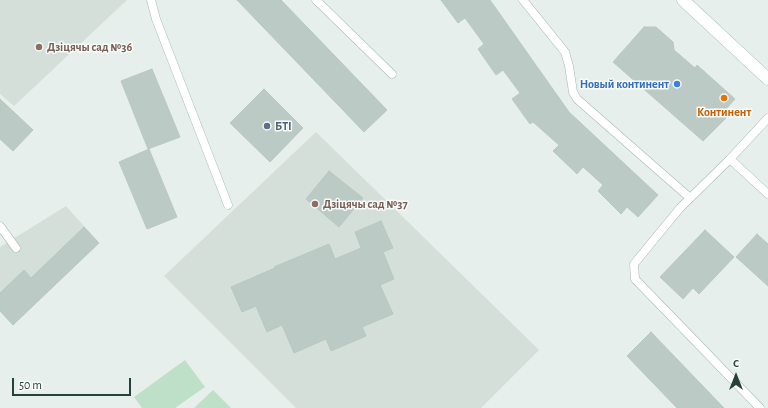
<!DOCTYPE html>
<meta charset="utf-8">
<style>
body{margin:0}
#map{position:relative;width:768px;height:408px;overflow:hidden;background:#e6efeb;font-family:"Alegreya Sans",sans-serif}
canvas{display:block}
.north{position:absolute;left:716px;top:356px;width:40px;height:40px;-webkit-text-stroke:3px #f7fbf9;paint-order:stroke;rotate:0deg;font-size:11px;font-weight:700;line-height:16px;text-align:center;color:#24423a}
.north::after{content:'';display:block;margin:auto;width:14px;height:18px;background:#24423a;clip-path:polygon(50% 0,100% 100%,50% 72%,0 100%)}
.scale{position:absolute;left:12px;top:378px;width:119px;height:18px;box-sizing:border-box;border:2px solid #24423a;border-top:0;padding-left:5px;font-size:12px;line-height:14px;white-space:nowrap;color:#24423a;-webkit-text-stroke:3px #f7fbf9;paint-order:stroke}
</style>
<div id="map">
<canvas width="768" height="408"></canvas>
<div class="north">С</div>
<div class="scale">50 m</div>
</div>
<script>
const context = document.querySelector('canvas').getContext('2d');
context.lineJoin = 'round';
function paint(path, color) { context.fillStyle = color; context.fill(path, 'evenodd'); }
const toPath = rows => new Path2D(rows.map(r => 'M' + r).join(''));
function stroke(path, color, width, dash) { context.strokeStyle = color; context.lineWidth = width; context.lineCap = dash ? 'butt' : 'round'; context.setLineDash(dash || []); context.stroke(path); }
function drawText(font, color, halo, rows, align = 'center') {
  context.font = font + ' "Alegreya Sans",sans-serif'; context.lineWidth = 3; context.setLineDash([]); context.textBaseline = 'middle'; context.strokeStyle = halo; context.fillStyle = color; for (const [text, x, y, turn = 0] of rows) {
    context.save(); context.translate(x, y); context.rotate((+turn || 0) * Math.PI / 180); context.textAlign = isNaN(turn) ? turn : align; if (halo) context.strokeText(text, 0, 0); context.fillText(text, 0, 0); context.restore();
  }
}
paint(toPath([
 [0,0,127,0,14,106,0,94],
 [316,132,539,350,481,408,296,408,164,276],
 [66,206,99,243,13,325,0,311,0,247]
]), '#d4dfda');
paint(toPath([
 [185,360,205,387,175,408,142,408,134,397],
 [213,390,231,408,194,408]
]), '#bfe0c8');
const building = toPath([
 [237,0,281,0,387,110,364,132,237,0],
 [441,0,490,0,569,112,658,195,638,217,627,207,621,214,598,191,603,185,583,167,577,174,553,151,559,145,533,122,530,124,512,99,520,93,503,70,496,75,478,49,484,44,465,18,458,23,441,0],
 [644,27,656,27,673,42,674,50,695,68,697,65,735,99,725,110,730,114,703,141,613,62,644,27],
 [152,69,180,137,148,149,121,81,152,69],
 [264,89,303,128,270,162,230,123,264,89],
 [0,99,33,130,13,151,0,139,0,99],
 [149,149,177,217,147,229,119,162,149,149],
 [329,171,363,198,339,227,306,199,329,171],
 [381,221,393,248,383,252,394,279,380,285,393,314,362,327,366,336,331,351,326,339,294,353,282,325,267,332,256,306,242,312,231,287,275,268,274,267,329,244,335,259,361,248,355,232,381,221],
 [84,227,99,243,13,325,0,311,0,293,24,270,31,278,84,227],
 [705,230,734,257,699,294,693,288,683,299,660,277,705,230],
 [757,234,768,244,768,286,736,257,757,234],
 [651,332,724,408,677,408,627,356,651,332]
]);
paint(building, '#bbcac4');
stroke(building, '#b8c9c2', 1);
const service = toPath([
 [151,0,156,19,228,205],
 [316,0,392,74],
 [523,0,565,52,569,66,573,92,577,99,690,198],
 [730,159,768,194],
 [0,226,16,248],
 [760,408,635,279,634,264,680,208,730,159,768,118]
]);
const secondary = toPath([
 [683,0,768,79]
]);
stroke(service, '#a8b8b2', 9);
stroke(secondary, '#a4bbb3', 13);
stroke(service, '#fff', 8);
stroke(secondary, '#fff', 12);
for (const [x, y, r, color] of [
 [39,47,4,"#8d6e63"],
 [677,84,4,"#3f7fe0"],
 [724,98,4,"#e8710a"],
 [267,126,4,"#5c6f8a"],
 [315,204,4,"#8d6e63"]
]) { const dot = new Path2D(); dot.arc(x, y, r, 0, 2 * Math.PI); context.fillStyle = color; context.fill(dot); stroke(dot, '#f7fbf9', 1.5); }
drawText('bold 12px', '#785e54', '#f7fbf9', [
 ["Дзіцячы сад №36",47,47],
 ["Дзіцячы сад №37",323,204]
], 'left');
drawText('bold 12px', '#366cbe', '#f7fbf9', [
 ["Новый континент",669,84]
], 'right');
drawText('bold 12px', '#c56008', '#f7fbf9', [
 ["Континент",724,112]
]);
drawText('bold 12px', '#4e5e75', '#f7fbf9', [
 ["БТІ",275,126]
], 'left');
</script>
